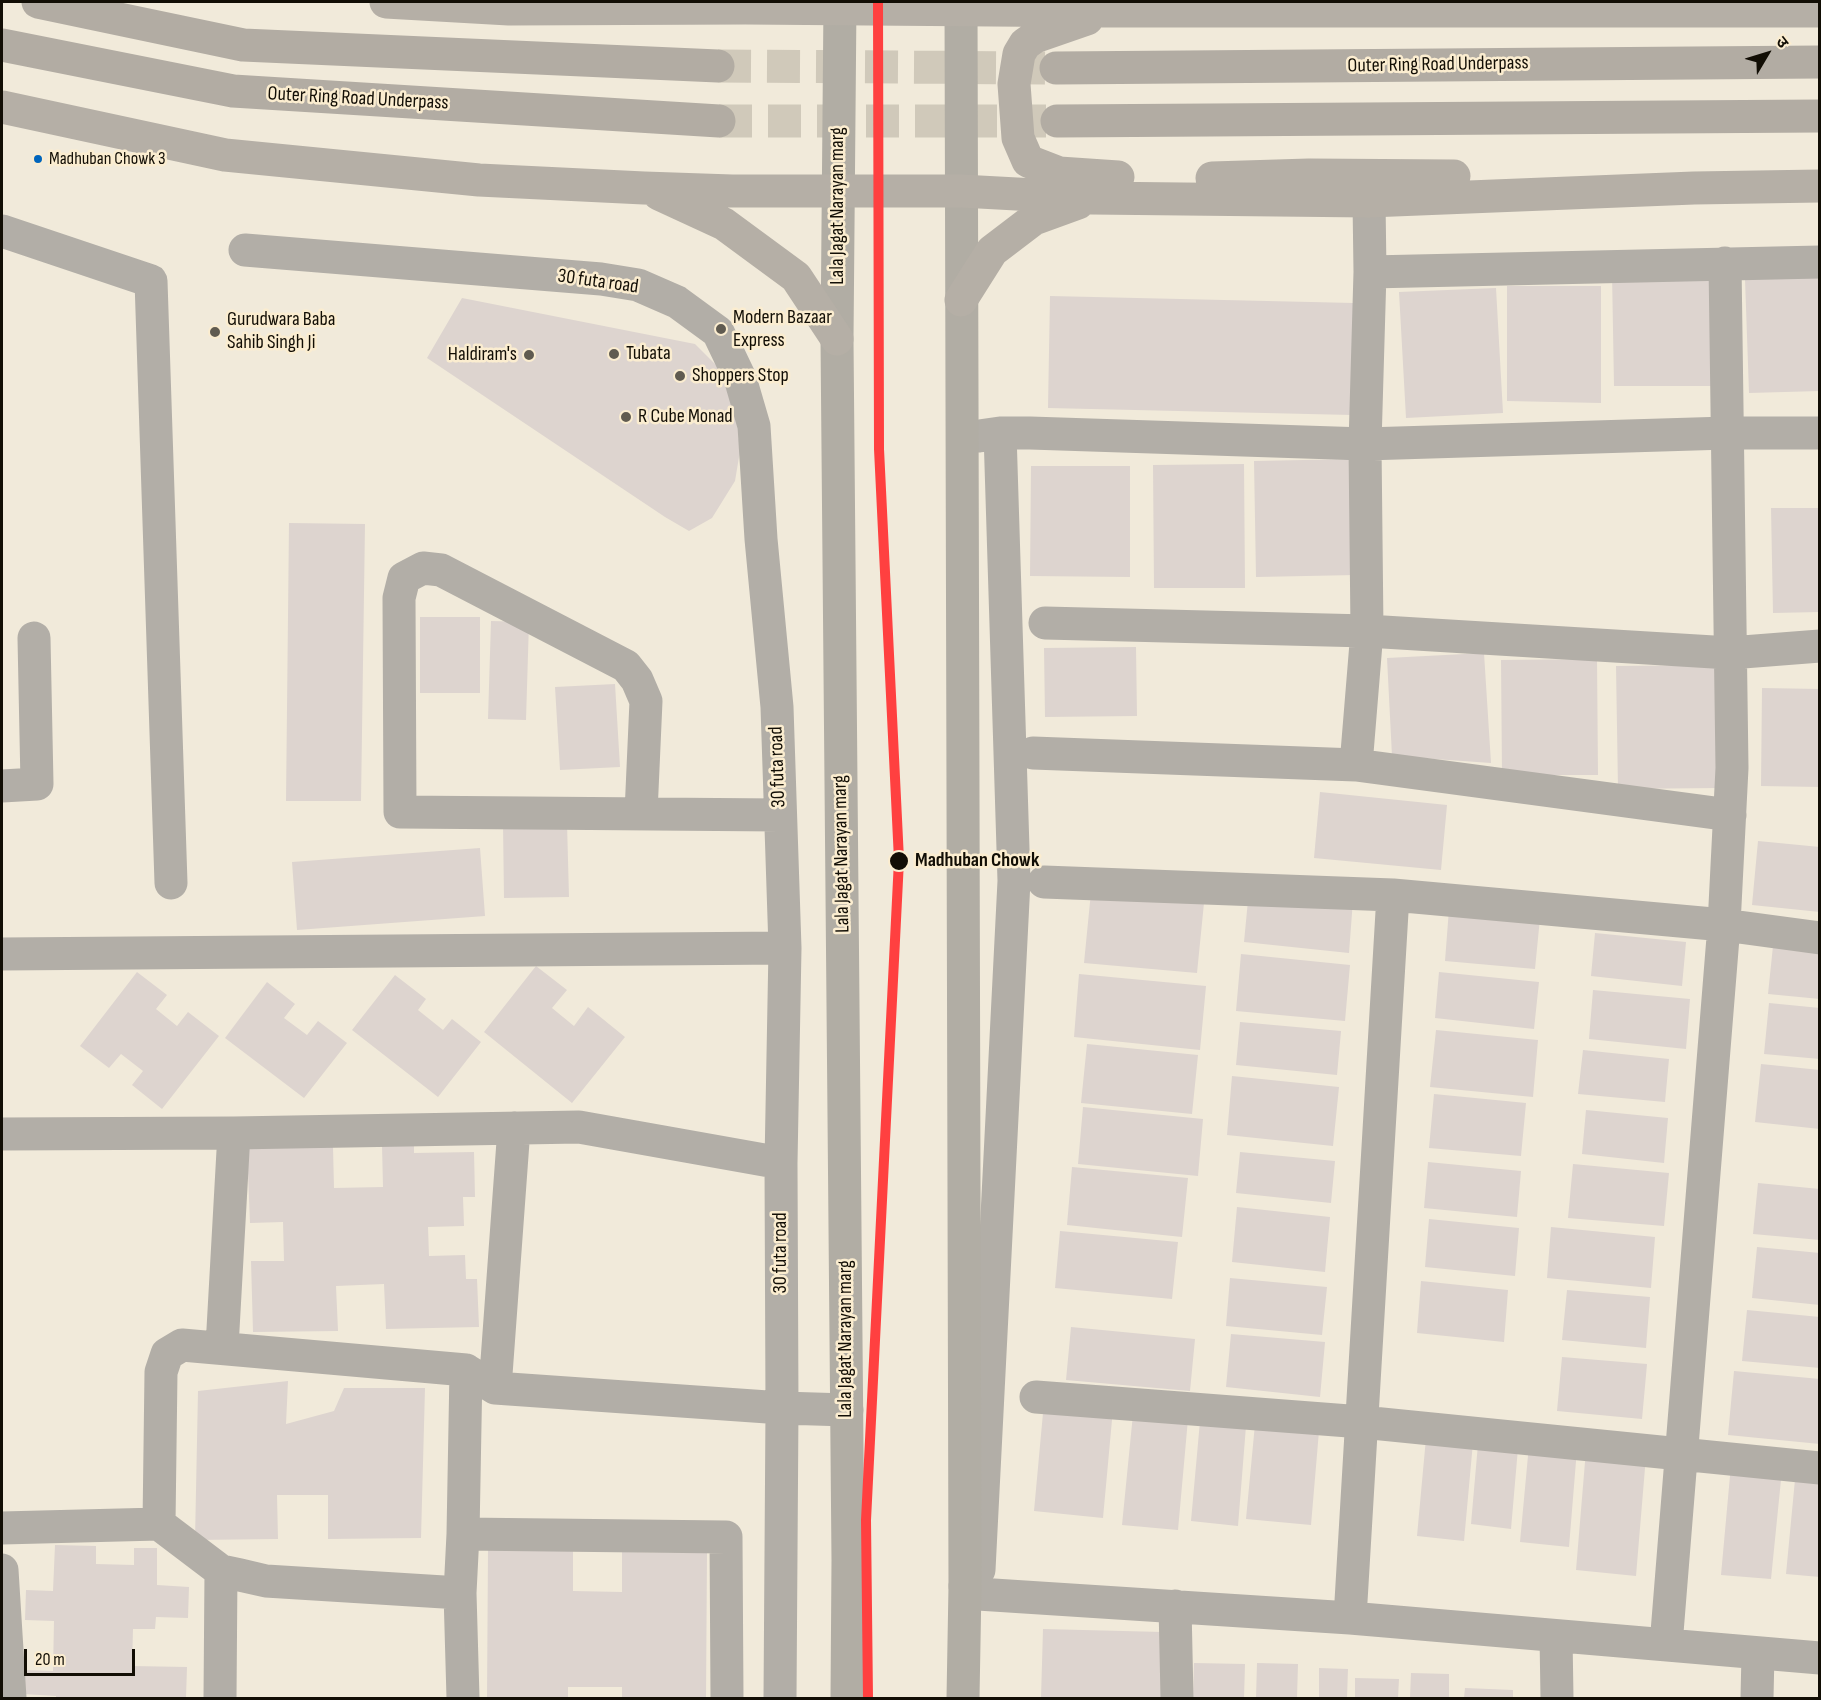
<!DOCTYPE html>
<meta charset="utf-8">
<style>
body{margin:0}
#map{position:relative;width:1821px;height:1700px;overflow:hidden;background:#f1eada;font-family:"Sofia Sans Condensed","Noto Sans Devanagari",sans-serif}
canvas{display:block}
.frame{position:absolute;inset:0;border:3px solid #120e05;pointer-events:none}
.north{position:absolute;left:1737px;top:24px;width:60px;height:60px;-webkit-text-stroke:4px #fbedd0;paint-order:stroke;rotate:52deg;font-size:16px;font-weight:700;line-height:24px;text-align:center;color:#120e05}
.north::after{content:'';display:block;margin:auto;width:21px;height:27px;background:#120e05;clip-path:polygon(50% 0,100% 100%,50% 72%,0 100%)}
.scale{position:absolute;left:24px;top:1649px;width:111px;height:27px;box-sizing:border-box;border:3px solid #120e05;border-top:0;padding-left:8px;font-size:18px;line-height:21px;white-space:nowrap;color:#120e05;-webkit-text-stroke:4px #fbedd0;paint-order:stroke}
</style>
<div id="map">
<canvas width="1821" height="1700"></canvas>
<div class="frame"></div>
<div class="north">उ</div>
<div class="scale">20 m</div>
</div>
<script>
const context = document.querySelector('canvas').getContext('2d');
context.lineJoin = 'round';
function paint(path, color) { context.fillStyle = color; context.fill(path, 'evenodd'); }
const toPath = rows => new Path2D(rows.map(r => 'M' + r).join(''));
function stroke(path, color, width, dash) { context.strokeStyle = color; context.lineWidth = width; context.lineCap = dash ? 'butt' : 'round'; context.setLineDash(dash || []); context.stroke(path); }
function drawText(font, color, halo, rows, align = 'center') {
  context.font = font + ' "Sofia Sans Condensed",sans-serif'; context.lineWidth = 5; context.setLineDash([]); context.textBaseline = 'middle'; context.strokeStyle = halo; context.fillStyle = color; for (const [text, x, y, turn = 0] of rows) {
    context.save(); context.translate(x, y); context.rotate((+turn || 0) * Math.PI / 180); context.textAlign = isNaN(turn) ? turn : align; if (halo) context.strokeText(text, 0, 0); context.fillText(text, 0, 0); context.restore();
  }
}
paint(toPath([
 [1612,273,1717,273,1718,386,1614,386],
 [1820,277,1820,391,1749,393,1745,279],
 [1507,286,1601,286,1601,403,1507,401],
 [1496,288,1503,413,1406,418,1399,292],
 [1050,296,1354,303,1352,415,1048,408],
 [462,298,695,344,717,366,736,407,740,451,735,481,712,518,689,531,665,517,427,358],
 [1353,459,1356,575,1256,577,1254,461],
 [1244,464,1245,588,1154,588,1153,465],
 [1031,466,1130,466,1130,577,1030,576],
 [1771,508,1820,508,1820,612,1773,613],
 [289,523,365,524,361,801,286,801],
 [420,617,480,617,480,693,420,693],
 [491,621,529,622,526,720,488,719],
 [1136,647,1137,716,1045,717,1044,648],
 [1484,653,1491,763,1392,756,1387,658],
 [1597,659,1598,775,1502,775,1501,660],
 [1717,665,1719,788,1618,789,1616,666],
 [615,684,620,767,560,770,555,687],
 [1762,688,1820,689,1820,787,1761,786],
 [1320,792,1447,805,1441,870,1314,858],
 [567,823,569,897,504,898,503,824],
 [1758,841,1820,847,1820,912,1752,905],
 [480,848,485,916,297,930,292,862],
 [1249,890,1353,900,1349,953,1244,942],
 [1091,892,1204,903,1197,973,1084,963],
 [1449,909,1540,918,1535,969,1445,961],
 [1595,933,1686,942,1682,986,1591,976],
 [1773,946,1820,951,1820,999,1768,994],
 [1241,954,1350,965,1345,1021,1236,1011],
 [536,966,567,990,552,1008,574,1026,588,1007,625,1037,572,1103,484,1032],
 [137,972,167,995,156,1009,177,1026,188,1012,219,1036,162,1109,132,1085,143,1071,121,1054,109,1068,80,1046],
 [1439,972,1539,982,1534,1029,1435,1018],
 [1079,974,1206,986,1200,1050,1074,1037],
 [395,975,426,999,418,1010,443,1030,452,1019,481,1042,438,1097,352,1030],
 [267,982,295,1004,284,1018,307,1035,318,1021,347,1043,304,1098,225,1038],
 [1593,990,1690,999,1686,1049,1589,1039],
 [1769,1003,1820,1008,1820,1059,1764,1054],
 [1240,1022,1341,1031,1337,1075,1236,1065],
 [1436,1030,1538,1040,1533,1097,1430,1087],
 [1087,1044,1198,1055,1192,1114,1081,1103],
 [1583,1050,1669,1059,1665,1102,1578,1094],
 [1761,1064,1820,1070,1820,1129,1755,1122],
 [1232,1076,1339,1087,1333,1146,1227,1135],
 [1434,1094,1526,1103,1521,1156,1429,1148],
 [1083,1107,1203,1119,1198,1176,1078,1164],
 [1586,1110,1668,1118,1664,1163,1582,1154],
 [414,1144,414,1153,474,1152,475,1197,463,1197,464,1226,428,1227,429,1256,465,1255,466,1279,477,1279,479,1327,386,1329,384,1284,336,1286,338,1331,253,1332,251,1261,284,1261,283,1222,250,1223,247,1148,333,1147,334,1188,383,1187,382,1145],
 [1240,1152,1335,1161,1331,1203,1236,1193],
 [1428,1162,1521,1171,1517,1217,1424,1208],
 [1573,1164,1669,1173,1664,1226,1568,1218],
 [1072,1167,1188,1178,1182,1237,1067,1225],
 [1758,1183,1820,1189,1820,1240,1753,1234],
 [1237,1207,1330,1217,1325,1272,1232,1262],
 [1429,1219,1519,1228,1515,1276,1425,1267],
 [1551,1227,1655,1237,1651,1288,1547,1278],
 [1060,1231,1178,1242,1172,1299,1055,1288],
 [1757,1247,1820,1253,1820,1305,1752,1298],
 [1230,1278,1327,1287,1322,1335,1226,1326],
 [1421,1281,1508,1290,1504,1342,1417,1333],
 [1567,1290,1650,1297,1646,1348,1562,1340],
 [1747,1310,1820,1317,1820,1368,1742,1361],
 [1071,1327,1195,1339,1190,1391,1066,1380],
 [1231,1334,1325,1342,1320,1397,1226,1387],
 [1562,1357,1647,1364,1642,1419,1557,1411],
 [1734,1371,1820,1379,1820,1444,1728,1435],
 [288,1381,286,1424,334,1411,344,1388,425,1388,421,1538,328,1539,328,1495,277,1495,278,1539,195,1540,198,1391],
 [1044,1402,1113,1409,1103,1518,1034,1511],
 [1133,1414,1188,1419,1178,1530,1122,1525],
 [1200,1421,1246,1426,1238,1526,1191,1521],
 [1255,1424,1319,1431,1311,1525,1246,1519],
 [1426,1438,1473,1442,1464,1541,1417,1536],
 [1478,1444,1518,1448,1511,1529,1471,1524],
 [1529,1445,1577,1449,1569,1547,1520,1542],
 [1586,1450,1646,1456,1636,1576,1576,1570],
 [1731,1465,1782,1470,1771,1579,1721,1575],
 [1796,1469,1820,1471,1820,1577,1786,1574],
 [55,1545,96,1546,96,1564,134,1565,134,1548,157,1548,157,1585,189,1587,188,1618,156,1617,155,1629,133,1629,132,1666,187,1667,186,1698,56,1698,56,1696,23,1694,24,1670,53,1671,54,1621,25,1620,26,1590,53,1591],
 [488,1550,573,1551,573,1591,622,1592,622,1552,707,1553,706,1698,622,1698,622,1687,568,1687,568,1698,487,1698],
 [1043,1629,1163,1632,1162,1698,1041,1698],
 [1194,1663,1245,1664,1244,1698,1193,1698],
 [1257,1663,1298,1664,1297,1698,1256,1698],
 [1319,1668,1348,1669,1347,1698,1319,1698],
 [1411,1673,1449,1674,1449,1698,1410,1698],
 [1355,1678,1399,1679,1398,1698,1355,1698],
 [1465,1688,1513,1690,1513,1698,1464,1698]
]), '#ddd4cf');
stroke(toPath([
 [718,66,1056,68],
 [719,121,1057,121]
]), '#d0c9ba', 33, [33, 16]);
stroke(toPath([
 [2,231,151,281,171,883],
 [245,250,601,279,638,285,677,302,718,332,740,378,754,426,761,539,777,707,785,948,781,1163,782,1408,780,1698],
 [1370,272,1820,262],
 [979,436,1000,433,1030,433,1365,444,1727,433,1820,433],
 [1045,623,1367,631,1730,653,1820,646],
 [1033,753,1356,765,1730,815],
 [1356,765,1367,631,1365,444,1370,272,1369,201],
 [2,786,37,784,34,638],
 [641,813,646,701,637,680,626,666,441,570,423,568,404,578,399,598,400,812,780,815],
 [1044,882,1393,895,1724,925,1820,938],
 [2,954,785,948],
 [2,1134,234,1133,579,1127,781,1163],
 [222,1347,234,1133],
 [495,1388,514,1128],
 [1036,1397,1362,1422,1820,1468],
 [159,1524,161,1372,167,1354,182,1345,466,1370,495,1388,782,1408,847,1410],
 [2,1528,159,1524,221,1571,240,1575,266,1581,460,1593],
 [463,1534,726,1537,727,1698],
 [2,1570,10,1698],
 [979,1570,1014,881,1000,433],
 [965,1586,978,1594,1350,1618,1820,1658],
 [1175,1606,1177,1698],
 [1350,1618,1393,895],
 [1556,1636,1557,1698],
 [1666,1645,1724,925,1732,768,1725,263],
 [220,1698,221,1571],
 [463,1698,460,1593,463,1534,466,1370],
 [1757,1698,1758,1653]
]), '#b2aea7', 33);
stroke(toPath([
 [840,2,837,339,848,1560,847,1698],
 [961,2,965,1586,963,1698]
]), '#b1ada4', 33);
stroke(toPath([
 [386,2,509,9,745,8,1115,11,1820,11],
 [1087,19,1035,37,1025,44,1019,54,1014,84,1018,138,1028,161,1059,173,1118,177],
 [2,107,225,155,479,180,644,188,732,191,961,191,1091,198,1369,201,1694,188,1820,186],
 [1212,178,1309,175,1454,176],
 [659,194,724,224,796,277,837,339],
 [961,300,992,251,1034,219,1078,203]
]), '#b5afa6', 33);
stroke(toPath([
 [38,2,243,45,718,66],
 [2,45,233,91,719,121],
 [1056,68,1820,62],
 [1057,121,1820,116]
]), '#b2aca3', 33);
stroke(toPath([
 [868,1698,866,1520,899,860,879,449,878,2]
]), '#ff4040', 10);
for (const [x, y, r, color] of [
 [38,159,5,"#0065bd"],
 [721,329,6,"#605b50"],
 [215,332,6,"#605b50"],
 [614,354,6,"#605b50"],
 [529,355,6,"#605b50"],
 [680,376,6,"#605b50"],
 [626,417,6,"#605b50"],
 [899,861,10,"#120e05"]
]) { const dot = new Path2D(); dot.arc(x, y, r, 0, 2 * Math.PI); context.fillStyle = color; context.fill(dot); stroke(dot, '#fbedd0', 2); }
drawText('18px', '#120e05', '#fbedd0', [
 ["Madhuban Chowk 3",49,159]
], 'left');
drawText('20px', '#120e05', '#fbedd0', [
 ["Outer Ring Road Underpass",1438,65,-1],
 ["Outer Ring Road Underpass",358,99,3],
 ["Lala Jagat Narayan marg",838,206,-90],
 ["30 futa road",598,282,8],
 ["30 futa road",778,767,-92],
 ["Lala Jagat Narayan marg",842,854,-91],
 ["30 futa road",781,1253,-90],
 ["Lala Jagat Narayan marg",846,1339,-90]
]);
drawText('20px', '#120e05', '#fbedd0', [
 ["Modern Bazaar",733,318],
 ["Express",733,341],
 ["Gurudwara Baba",227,320],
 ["Sahib Singh Ji",227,343],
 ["Tubata",626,354],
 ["Haldiram's",517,355,"right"],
 ["Shoppers Stop",692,376],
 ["R Cube Monad",638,417]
], 'left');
drawText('bold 20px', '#120e05', '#fbedd0', [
 ["Madhuban Chowk",915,861]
], 'left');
</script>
